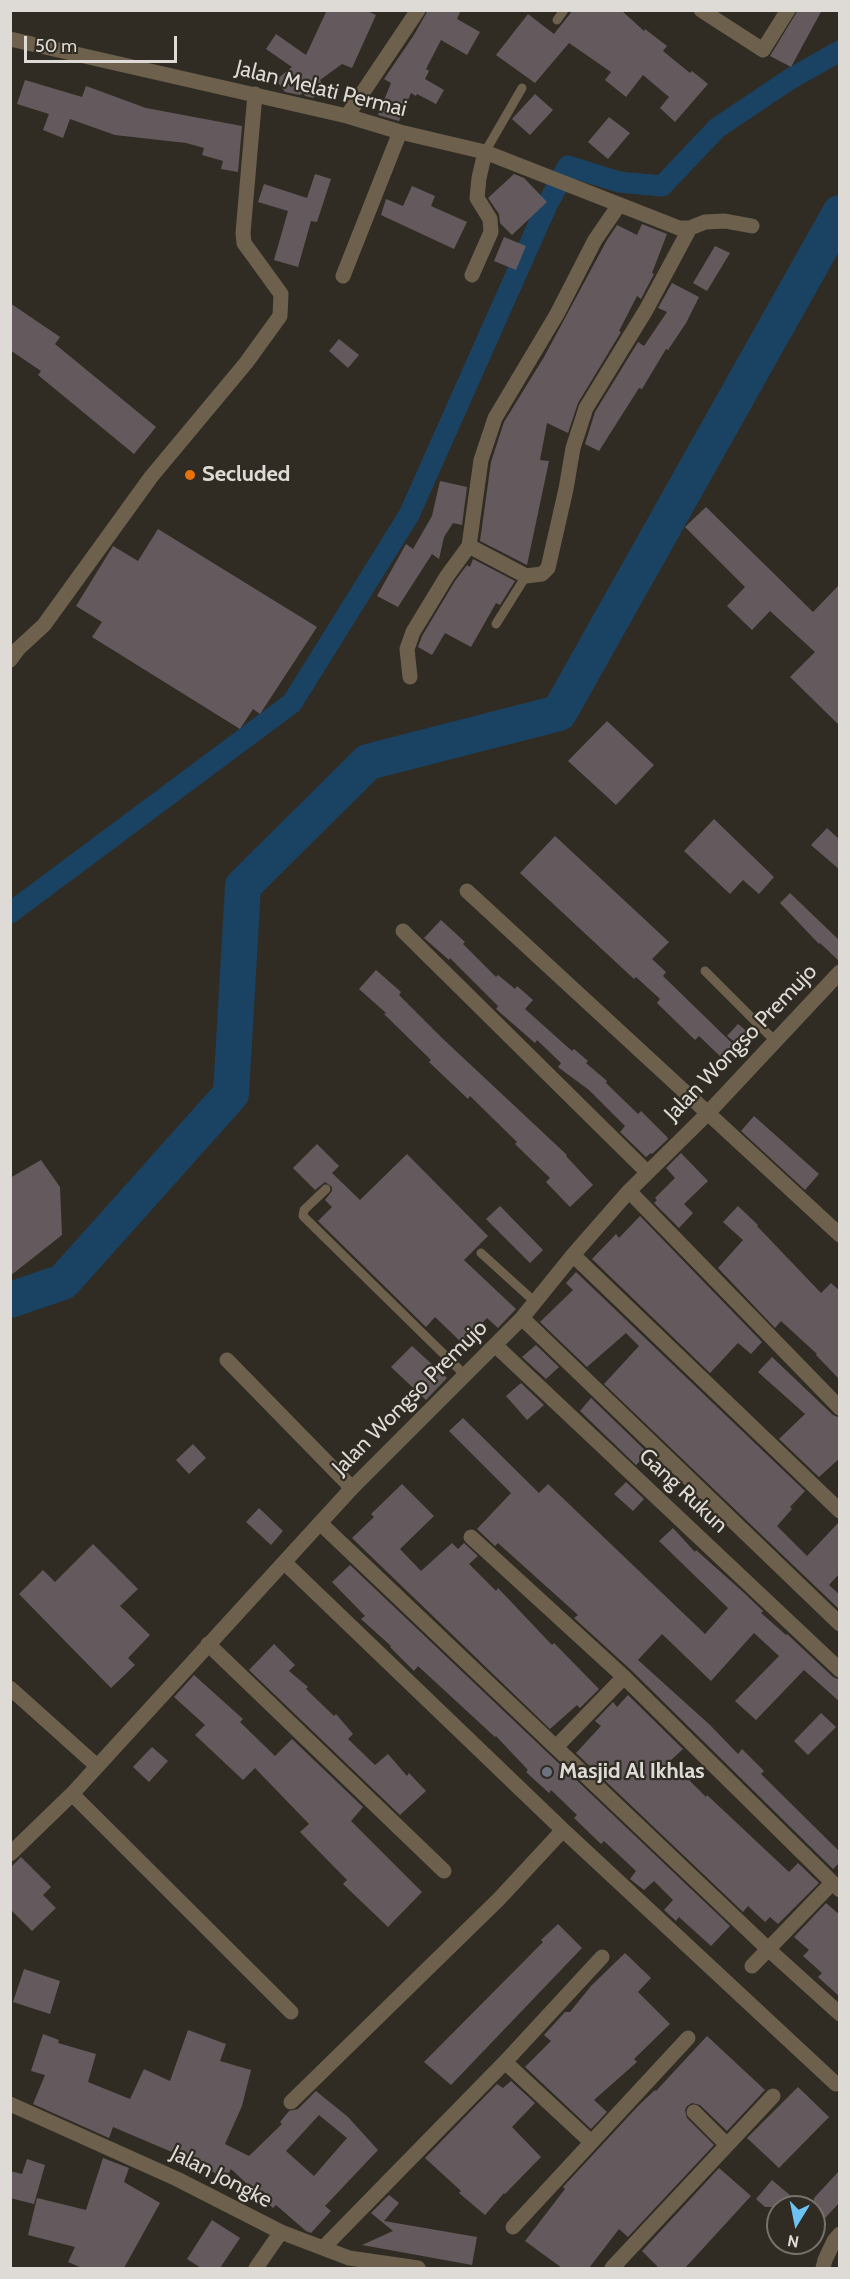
<!DOCTYPE html>
<style>
body{margin:0}
#map{position:relative;width:850px;height:2279px;overflow:hidden;background:#302c24;font-family:Cabin,sans-serif}
canvas{display:block}
.frame{position:absolute;inset:0;border:12px solid #dedbd6;pointer-events:none}
.north{position:absolute;left:766px;top:2195px;width:60px;height:60px;box-sizing:border-box;background:#302c24;border:2px solid #76726b;border-radius:50%;rotate:190deg;font-size:16px;font-weight:700;line-height:24px;text-align:center;color:#dedbd6}
.north::after{content:'';display:block;margin:auto;width:21px;height:27px;background:#6cc3f2;clip-path:polygon(50% 0,100% 100%,50% 72%,0 100%)}
.scale{position:absolute;left:24px;top:36px;width:153px;height:27px;box-sizing:border-box;border:3px solid #dedbd6;border-top:0;padding-left:8px;font-size:18px;line-height:21px;white-space:nowrap;color:#dedbd6;-webkit-text-stroke:4px #302c24;paint-order:stroke}
</style>
<div id="map">
<canvas width="850" height="2279"></canvas>
<div class="frame"></div>
<div class="north">N</div>
<div class="scale">50 m</div>
</div>
<script>
const context = document.querySelector('canvas').getContext('2d');
context.lineJoin = 'round';
const toPath = rows => new Path2D(rows.map(r => 'M' + r).join(''));
function stroke(path, color, width, dash) { context.strokeStyle = color; context.lineWidth = width; context.lineCap = dash ? 'butt' : 'round'; context.setLineDash(dash || []); context.stroke(path); }
function paint(path, color) { context.fillStyle = color; context.fill(path, 'evenodd'); }
function drawText(font, color, halo, rows, align = 'center') {
  context.font = font + ' Cabin,sans-serif'; context.lineWidth = 4.5; context.setLineDash([]); context.textBaseline = 'middle'; context.strokeStyle = halo; context.fillStyle = color; for (const [text, x, y, turn = 0] of rows) {
    context.save(); context.translate(x, y); context.rotate((+turn || 0) * Math.PI / 180); context.textAlign = isNaN(turn) ? turn : align; if (halo) context.strokeText(text, 0, 0); context.fillText(text, 0, 0); context.restore();
  }
}
stroke(toPath([
 [10,913,292,703,409,515,547,205,568,166,619,182,662,186,717,128,790,79,840,51]
]), '#1a4262', 21);
stroke(toPath([
 [10,1300,63,1282,231,1094,243,886,368,762,559,713,840,213]
]), '#1a4262', 36);
paint(toPath([
 [327,10,365,10,376,15,352,68,342,64,320,80,326,89,313,98,305,96,303,93,300,95,285,92,276,80,292,67,266,49,276,34,306,55],
 [428,10,461,10,457,19,480,32,467,55,441,40,426,69,429,71,425,79,444,90,436,104,417,94,416,96,411,93,399,121,378,115,391,83,384,79,414,35],
 [573,10,621,10,644,31,645,29,667,46,663,51,690,73,692,71,708,84,675,122,660,108,669,97,643,75,626,97,605,80,611,72,569,43,535,83,496,55,528,14,554,34],
 [798,10,822,10,791,67,770,56],
 [25,80,82,97,86,86,146,108,242,126,238,172,221,169,223,161,202,155,204,148,186,143,115,135,70,119,63,138,43,130,49,114,17,104],
 [535,94,553,110,530,135,512,119],
 [609,117,630,133,608,159,588,142],
 [315,174,331,179,317,222,311,221,298,267,274,260,288,211,258,202,264,184,307,198],
 [514,174,524,178,547,202,512,235,500,223,499,214,488,198],
 [412,186,435,196,431,206,467,222,454,249,381,215,386,199,403,206],
 [642,224,667,234,652,273,654,274,641,299,637,296,619,331,621,332,578,403,568,433,547,423,540,460,549,461,527,565,480,541,491,462,504,422,544,357,607,240,617,225,637,235],
 [504,237,526,246,516,270,494,261],
 [715,246,730,253,707,291,693,283],
 [672,283,699,297,686,323,668,350,666,349,642,389,639,388,599,451,585,444,595,412,638,342,644,346,667,312,658,308],
 [10,303,60,337,55,344,156,427,134,454,38,375,41,371,10,350],
 [339,339,359,355,348,368,329,351],
 [440,481,467,487,462,525,453,523,444,537,439,559,432,554,398,607,377,596,406,544,413,549,432,516],
 [706,507,813,612,840,584,840,726,790,677,815,652,770,611,752,630,727,606,745,587,685,527],
 [158,529,317,627,260,714,253,709,240,729,92,637,102,622,76,606,113,546,138,561],
 [473,559,515,581,500,605,496,603,471,647,445,633,432,655,418,647,422,636,455,581,467,565,470,567],
 [607,721,654,765,616,805,568,761],
 [714,819,774,877,759,894,743,880,730,894,684,851],
 [827,828,840,840,840,870,811,845],
 [555,836,669,942,652,959,666,972,663,976,736,1047,724,1060,699,1036,695,1040,657,1003,660,999,636,977,634,979,520,873],
 [790,893,840,941,838,960,820,943,819,944,780,903],
 [441,920,465,942,463,944,496,977,498,975,515,989,517,986,533,1000,525,1009,572,1051,574,1049,588,1061,586,1063,607,1081,606,1083,638,1114,641,1111,667,1137,668,1139,652,1154,651,1153,646,1157,620,1132,625,1126,589,1090,558,1067,561,1063,537,1040,535,1043,496,1009,498,1006,450,958,449,960,424,938],
 [376,970,401,992,399,995,442,1038,567,1155,566,1156,593,1185,570,1207,546,1182,550,1178,515,1144,517,1142,470,1096,468,1099,429,1062,431,1060,384,1014,386,1013,359,989],
 [738,1024,750,1034,740,1046,727,1036],
 [754,1116,819,1174,805,1190,741,1131],
 [317,1144,339,1166,332,1173,360,1200,407,1154,488,1236,464,1260,516,1309,498,1328,487,1318,462,1343,435,1317,426,1327,318,1221,332,1207,325,1200,332,1191,332,1187,325,1182,315,1190,293,1168],
 [681,1153,708,1181,684,1204,693,1213,679,1228,654,1203,657,1200,655,1198,675,1178,666,1168],
 [41,1160,60,1187,62,1235,10,1276,10,1178],
 [500,1206,543,1250,530,1263,486,1219],
 [738,1206,758,1225,757,1226,821,1293,831,1283,840,1291,840,1380,816,1355,817,1354,781,1321,775,1328,718,1268,743,1240,723,1222],
 [640,1216,762,1342,751,1354,738,1343,710,1373,592,1259,616,1234,619,1238],
 [576,1272,805,1491,790,1507,792,1509,777,1526,807,1556,840,1521,840,1573,829,1585,840,1595,840,1610,604,1384,639,1346,626,1333,587,1367,540,1322,573,1290,566,1283],
 [536,1345,559,1367,546,1379,522,1357],
 [412,1346,447,1378,426,1400,391,1367],
 [772,1357,833,1415,840,1418,840,1458,819,1477,779,1439,805,1414,758,1372],
 [521,1383,544,1405,527,1420,506,1396],
 [591,1398,648,1453,636,1465,580,1411],
 [463,1418,539,1493,548,1484,705,1634,728,1608,659,1541,673,1528,695,1552,696,1550,742,1591,763,1611,761,1613,786,1635,787,1634,833,1677,840,1680,840,1702,804,1670,756,1720,735,1701,779,1656,754,1633,711,1681,662,1634,638,1660,710,1725,738,1754,742,1749,764,1771,761,1774,840,1852,840,1862,833,1869,631,1670,574,1618,578,1615,498,1543,495,1546,477,1529,511,1493,449,1431],
 [193,1444,206,1458,189,1474,176,1460],
 [626,1482,644,1499,633,1511,614,1494],
 [402,1484,434,1516,400,1549,421,1571,452,1543,458,1549,464,1543,478,1556,469,1564,496,1591,498,1588,552,1645,554,1643,599,1689,580,1708,577,1705,550,1729,352,1538,374,1517,371,1514],
 [259,1508,283,1531,271,1545,246,1522],
 [93,1544,138,1589,120,1606,150,1635,128,1658,135,1665,111,1688,19,1594,43,1570,55,1582],
 [350,1565,730,1926,711,1946,679,1917,676,1921,664,1910,673,1900,654,1881,644,1890,630,1879,636,1871,604,1841,601,1844,574,1818,577,1815,551,1790,549,1793,526,1772,528,1770,496,1736,495,1737,418,1666,414,1671,390,1647,391,1646,361,1619,365,1616,332,1582],
 [274,1644,295,1665,289,1671,308,1687,306,1689,334,1716,336,1714,353,1734,348,1739,375,1765,388,1754,407,1776,409,1773,426,1791,400,1815,249,1670],
 [194,1675,243,1719,240,1722,275,1756,292,1739,363,1807,351,1821,422,1892,388,1927,343,1884,347,1880,300,1832,309,1824,255,1768,243,1780,195,1735,205,1725,174,1697],
 [628,1695,683,1749,670,1761,706,1797,707,1795,789,1872,798,1863,819,1883,778,1924,770,1917,765,1922,748,1906,743,1912,576,1753,601,1726,595,1721,613,1702,617,1707],
 [821,1713,836,1727,808,1755,794,1741],
 [152,1747,168,1761,149,1782,133,1767],
 [21,1857,51,1887,43,1895,56,1908,32,1931,10,1909,10,1868],
 [826,1903,840,1915,840,1997,818,1977,822,1973,803,1956,809,1950,794,1937],
 [558,1924,582,1948,451,2085,424,2062,543,1942,541,1940],
 [625,1953,651,1978,638,1992,670,2024,634,2059,637,2062,594,2100,607,2112,591,2129,525,2067,551,2041,544,2035,565,2012,570,2012,591,1986],
 [24,1969,60,1981,50,2014,13,2002],
 [188,2030,226,2044,220,2061,251,2070,242,2106,225,2144,249,2156,282,2124,280,2122,289,2111,298,2109,316,2091,348,2117,378,2150,325,2206,331,2211,311,2233,306,2231,276,2205,273,2208,231,2169,226,2178,186,2160,186,2158,113,2127,109,2138,33,2104,45,2075,31,2071,43,2034,59,2040,58,2043,96,2054,88,2082,130,2099,144,2069,170,2081],
 [319,2115,347,2138,314,2176,286,2151],
 [707,2036,765,2090,727,2131,700,2105,692,2103,687,2106,685,2110,687,2118,714,2145,628,2237,619,2229,589,2268,562,2268,525,2241,565,2189,563,2187,639,2105,655,2090,656,2091],
 [511,2081,535,2103,512,2127,541,2157,505,2194,504,2193,485,2215,459,2193,461,2191,425,2158,497,2084,503,2088],
 [798,2087,829,2117,779,2168,747,2138],
 [103,2158,129,2168,124,2182,160,2203,124,2268,82,2268,68,2262,75,2247,28,2235,37,2198,86,2210],
 [27,2159,45,2165,34,2204,10,2198,10,2171,22,2174],
 [719,2168,751,2196,685,2268,659,2268,642,2251],
 [840,2170,840,2202,814,2230,814,2198],
 [772,2180,804,2207,765,2207,756,2199],
 [389,2195,399,2203,384,2221,477,2237,472,2265,362,2245,393,2231,371,2213],
 [212,2220,240,2238,220,2268,201,2268,187,2259]
]), '#645a5e');
stroke(toPath([
 [557,20,564,10],
 [485,152,522,88],
 [496,624,526,576],
 [705,971,775,1041],
 [326,1189,304,1210,303,1216,465,1375],
 [481,1253,535,1302]
]), '#6d614e', 9);
stroke(toPath([
 [701,10,763,50,788,10],
 [10,39,347,116,400,132,485,152,679,228,690,228,705,222,725,221,752,226],
 [347,116,418,10],
 [619,205,595,240,557,314,495,418,481,460,469,546,526,576,542,574,548,568,566,489,573,448,586,408,646,310,690,228],
 [472,275,491,232,490,219,477,198,479,178,485,152],
 [343,276,400,132],
 [10,660,18,649,44,625,151,477,246,363,280,316,281,294,244,243,243,233,255,94],
 [410,677,407,649,413,632,447,576,469,546],
 [467,891,840,1235],
 [403,931,647,1172],
 [629,1191,840,1408],
 [573,1255,840,1511],
 [522,1318,840,1624],
 [495,1345,840,1670],
 [227,1360,352,1488],
 [320,1523,768,1949,840,2014],
 [471,1537,624,1677,840,1890],
 [285,1563,563,1830,836,2084],
 [208,1644,444,1871],
 [10,1688,97,1766],
 [556,1747,624,1677],
 [72,1794,291,2012],
 [10,1854,72,1794,352,1488,522,1318,573,1255,629,1191,707,1114,840,972],
 [752,1966,832,1883],
 [505,2062,591,2142],
 [291,2102,499,1899,563,1830],
 [10,2104,177,2179,281,2232,349,2258,418,2268],
 [694,2112,726,2144],
 [513,2227,688,2038],
 [323,2248,505,2062,602,1957],
 [256,2268,281,2232],
 [612,2268,773,2096],
 [823,2268,825,2260,834,2241,840,2234]
]), '#6d614e', 15);
for (const [x, y, r, color] of [
 [190,475,6,"#e8710a"],
 [547,1772,6,"#6b7280"]
]) { const dot = new Path2D(); dot.arc(x, y, r, 0, 2 * Math.PI); context.fillStyle = color; context.fill(dot); stroke(dot, '#302c24', 2); }
drawText('22px', '#dedbd6', '#302c24', [
 ["Jalan Melati Permai",321,89,14],
 ["Jalan Wongso Premujo",741,1043,-46],
 ["Jalan Wongso Premujo",410,1398,-45],
 ["Gang Rukun",683,1491,43],
 ["Jalan Jongke",221,2177,27]
]);
drawText('bold 22px', '#dedbd6', '#302c24', [
 ["Secluded",202,475],
 ["Masjid Al Ikhlas",559,1772]
], 'left');
</script>
